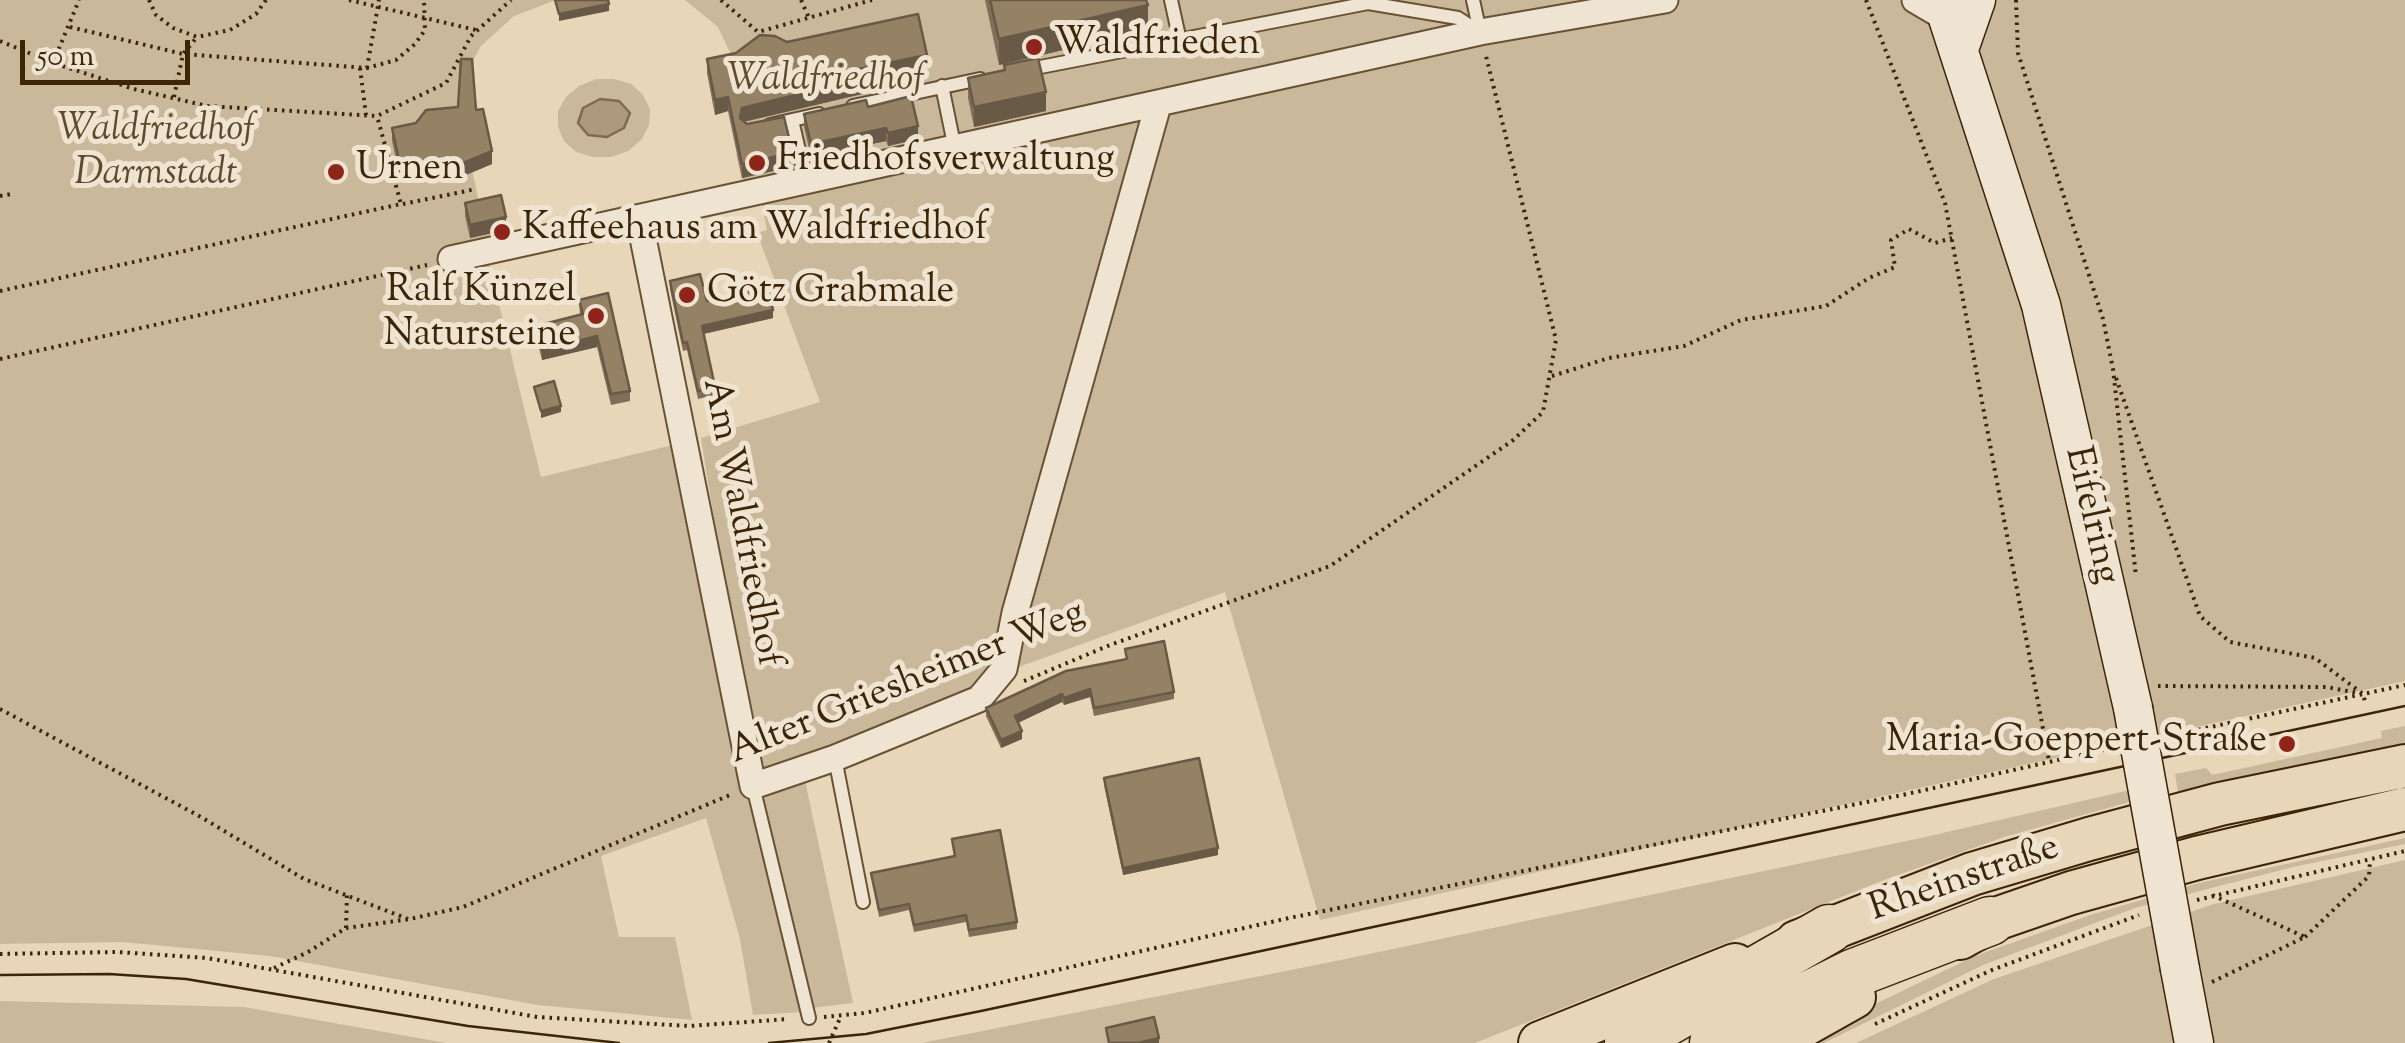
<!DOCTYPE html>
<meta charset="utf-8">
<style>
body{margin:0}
#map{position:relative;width:2405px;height:1043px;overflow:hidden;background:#e7d6b8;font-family:"Sorts Mill Goudy",serif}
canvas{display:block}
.scale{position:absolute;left:20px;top:40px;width:170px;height:45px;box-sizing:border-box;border:5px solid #3d2508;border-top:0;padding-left:12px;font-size:30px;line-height:35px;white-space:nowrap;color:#3d2508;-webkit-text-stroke:8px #efe4d1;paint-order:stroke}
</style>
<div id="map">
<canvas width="2405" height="1043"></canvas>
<div class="scale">50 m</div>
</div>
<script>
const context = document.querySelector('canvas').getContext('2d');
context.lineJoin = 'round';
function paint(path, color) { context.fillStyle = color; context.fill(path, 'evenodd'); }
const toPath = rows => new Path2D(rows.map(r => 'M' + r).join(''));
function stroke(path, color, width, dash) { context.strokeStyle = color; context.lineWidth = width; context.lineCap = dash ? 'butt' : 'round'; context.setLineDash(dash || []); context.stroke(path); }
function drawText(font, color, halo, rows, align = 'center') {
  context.font = font + ' "Sorts Mill Goudy",serif'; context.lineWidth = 10; context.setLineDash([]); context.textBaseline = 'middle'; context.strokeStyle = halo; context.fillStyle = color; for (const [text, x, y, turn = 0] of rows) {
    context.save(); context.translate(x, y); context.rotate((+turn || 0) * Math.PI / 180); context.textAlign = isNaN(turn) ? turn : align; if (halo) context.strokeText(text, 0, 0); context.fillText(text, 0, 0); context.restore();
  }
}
paint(toPath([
 [0,0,556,0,514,16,481,46,466,73,459,107,481,212,501,208,507,237,489,262,530,433,541,477,681,443,802,1012,753,1015,740,939,706,818,601,856,619,937,675,937,692,1020,538,1005,270,956,123,942,0,944],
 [685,0,2405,0,2405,681,1320,920,1225,592,1024,665,802,767,853,1003,811,1008,756,783,701,438,820,402,757,233,767,230,760,196,1474,45,1464,9,1453,28,744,188,736,154,754,149,737,67,718,27],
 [596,79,614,79,631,84,643,95,650,109,649,125,642,139,628,151,611,157,593,157,576,152,564,141,558,127,558,111,566,97,579,86],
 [2405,726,2405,745,2178,792,2175,774,2206,768,2212,775,2382,738,2381,731],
 [2130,790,2133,801,2004,837,1884,880,1475,1043,922,1043,1331,962,1921,838],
 [2405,838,2405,844,2293,867,2138,907,1983,965,1824,1043,1794,1043,1975,956,2090,915,2199,883],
 [2405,860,2405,1043,1856,1043,1994,979,2214,904],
 [0,1001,244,1007,446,1043,0,1043]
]), '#cab89a');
const water = toPath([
 [600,99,619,101,630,113,624,128,607,137,588,135,578,123,583,108,600,99]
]);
paint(water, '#ad9a7c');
stroke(water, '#806b4e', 2.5);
const lane = toPath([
 [1171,0,1180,41],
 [1473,0,1480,32],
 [1025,70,1368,3,1458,18,1478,31],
 [942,86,955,149],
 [853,106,980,79],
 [792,120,806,181],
 [770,125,819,114],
 [835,758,863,902],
 [753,786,809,1018]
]);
const street = toPath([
 [1915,0,1949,20],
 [639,218,753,786,835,758,979,699,1004,669,1015,613,1158,105],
 [451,259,1480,32,1665,0]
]);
const secondary = toPath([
 [1942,0,2041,305,2133,708],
 [1959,49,1976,0],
 [2180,969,2194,1043]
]);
const primary = toPath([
 [1960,938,1990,921,2071,893,2197,858,2405,809],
 [1797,942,1972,874,2089,839,2220,804,2405,766],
 [1540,1043,1735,965],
 [1772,1043,1854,997]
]);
const highway = toPath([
 [1629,1043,1829,929],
 [1714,1043,1852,974,1990,921]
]);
stroke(lane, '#685134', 16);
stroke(street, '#685134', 29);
stroke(secondary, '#3d2508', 41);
stroke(primary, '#3d2508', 46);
stroke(highway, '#3d2508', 51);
stroke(toPath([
 [149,0,156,15,173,28,197,37,230,30,256,14,266,0],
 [349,0,476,30],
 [721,0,758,32,872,0],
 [801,0,809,18],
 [1866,0,1945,203,2049,761],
 [2016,0,2018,53,2103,319,2113,369,2136,576],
 [70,27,183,54,367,68,396,60,415,44,425,30,424,0],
 [0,41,53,63,134,89,207,106,377,116,446,83,471,36,511,0],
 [53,63,79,0],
 [360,68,366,115],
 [367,68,379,0],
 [174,97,183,54,197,37],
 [0,196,11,194],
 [403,204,476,189],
 [0,291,401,204,377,116],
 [0,359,427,265],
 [1552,376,1609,358,1684,346,1741,320,1826,306,1869,278,1895,267,1891,240,1909,229,1935,243,1952,238],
 [2116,378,2200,616,2230,642,2315,658,2363,694,2366,705],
 [1024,681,1110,645,1330,566,1512,441,1543,412,1556,340,1486,56],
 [2158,686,2326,687,2358,693],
 [0,709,201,817,304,879,408,919],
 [2169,736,2405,685],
 [2197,900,2405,851],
 [346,928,347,895],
 [2305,937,2369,876,2370,860],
 [0,954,118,952,207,958,537,1017,689,1026,789,1019],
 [274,968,308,952,346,928,410,919,463,907,730,795],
 [2212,982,2305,937,2212,895],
 [824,1017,865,1013,1289,918,1907,794,2111,748],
 [1875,1024,1992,970,2139,915],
 [829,1043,841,1016]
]), '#3d2508', 4, [2.5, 5]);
stroke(lane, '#efe4d1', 12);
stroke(street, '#efe4d1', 25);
stroke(secondary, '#efe4d1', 38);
stroke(primary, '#e7d6b8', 42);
stroke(highway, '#e7d6b8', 48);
stroke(toPath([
 [0,975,109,974,186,979,468,1026,619,1043],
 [769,1043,866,1034,981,1011,2405,706]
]), '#3d2508', 2.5);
const secondaryBridge = toPath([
 [2133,708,2180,969]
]);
stroke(secondaryBridge, '#3d2508', 41, []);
stroke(secondaryBridge, '#efe4d1', 38);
paint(toPath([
 [985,0,1146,0,1148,30,999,65],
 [707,59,927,70,862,83,862,94,744,122,791,162,778,165,778,170,742,178,728,111,715,115,707,73],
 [1004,65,1046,111,974,127,968,98,968,78,1004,70],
 [458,107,476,110,492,164,449,182,434,182,425,176,401,182,392,141,392,128,416,123],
 [868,107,918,139,888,146,886,141,811,157,804,127,804,114],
 [465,203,506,230,470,238,465,216],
 [670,281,707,301,773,318,704,334,715,387,715,395,698,399,687,350,683,351,670,289],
 [579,300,630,391,630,401,611,405,597,347,542,360,536,336,536,326,580,315],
 [1125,649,1174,692,1174,699,1094,716,1090,697,1064,705,1062,702,1018,723,1022,739,1001,748,986,716,986,708,1126,659],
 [1104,778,1218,855,1123,875,1104,785],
 [952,839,1017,922,1017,929,969,937,966,922,914,932,909,910,879,917,871,873,954,856]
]), '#806f56');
paint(toPath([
 [609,4,609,11,559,21,559,14],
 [1148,5,1148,30,999,65,999,39],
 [927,55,927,70,862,83,862,94,742,122,740,118,742,108,859,69],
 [1046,92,1046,111,974,127,974,107],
 [728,97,728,111,715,115,715,100],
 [918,126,918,139,888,146,888,133],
 [886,128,886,141,811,157,811,144],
 [791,147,791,162,778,165,778,170,742,178,742,164,777,150],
 [492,151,492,164,449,182,449,169],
 [425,164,425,176,401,182,401,169],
 [506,217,506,230,470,238,470,225],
 [773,310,773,318,702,334,702,326],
 [597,336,597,347,542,360,542,350],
 [561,406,561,412,541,418,541,411],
 [1090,689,1090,697,1064,705,1064,698],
 [1062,694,1062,702,1015,724,1015,716],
 [1022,731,1022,739,1001,748,1001,740],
 [1218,848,1218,855,1123,875,1123,868],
 [1159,1038,1159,1043,1138,1043]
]), '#685a46');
const building = toPath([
 [555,0,608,0,609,4,559,14,555,0],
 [990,0,1146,0,1148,5,999,39,990,0],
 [918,14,927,55,859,69,862,79,742,108,740,118,747,124,784,117,791,147,777,150,778,156,742,164,728,97,715,100,707,59,736,53,760,35,775,36,787,42,918,14],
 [1038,58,1046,92,974,107,968,78,1005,70,1004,65,1038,58],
 [461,59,472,59,476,110,483,109,492,151,449,169,434,170,425,164,401,169,392,128,416,123,426,110,458,107,461,59],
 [911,96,918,126,888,133,886,128,811,144,804,114,866,100,868,107,911,96],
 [501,195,506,217,470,225,465,203,501,195],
 [700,274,707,301,768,287,773,310,702,326,715,387,698,391,687,342,683,343,670,281,700,274],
 [608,293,630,391,611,394,597,336,542,350,536,326,583,314,579,300,608,293],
 [554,381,561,406,541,411,534,387,554,381],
 [1164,641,1174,692,1094,708,1090,689,1064,698,1062,694,1015,716,1022,731,1001,740,986,708,1066,671,1127,659,1125,649,1164,641],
 [1199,758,1218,848,1123,868,1104,778,1199,758],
 [1000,830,1017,922,969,930,966,915,914,925,909,904,879,910,871,873,955,856,952,839,1000,830],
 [1154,1017,1159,1038,1138,1043,1109,1043,1106,1028,1154,1017]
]);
paint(building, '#958164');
stroke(building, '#685a46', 2.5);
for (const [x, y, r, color] of [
 [1034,47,10,"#8f2418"],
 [757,163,10,"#8f2418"],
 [336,172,10,"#8f2418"],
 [502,232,10,"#8f2418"],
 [687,295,10,"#8f2418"],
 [596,316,10,"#8f2418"],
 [2287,744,10,"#8f2418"]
]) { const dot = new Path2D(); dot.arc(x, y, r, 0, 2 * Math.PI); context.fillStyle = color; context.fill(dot); stroke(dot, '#efe4d1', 4); }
drawText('38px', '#3d2508', '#efe4d1', [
 ["Waldfrieden",1054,47],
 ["Friedhofsverwaltung",777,163],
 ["Urnen",356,172],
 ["Kaffeehaus am Waldfriedhof",522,232],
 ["Ralf Künzel",576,294,"right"],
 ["Natursteine",576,338,"right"],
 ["Götz Grabmale",707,295],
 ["Maria-Goeppert-Straße",2267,744,"right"]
], 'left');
drawText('italic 38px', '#604a2c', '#efe4d1', [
 ["Waldfriedhof",826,83],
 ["Waldfriedhof",156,133],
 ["Darmstadt",156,177]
]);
drawText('38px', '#3d2508', '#efe4d1', [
 ["Eifelring",2089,516,77],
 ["Am Waldfriedhof",739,523,79],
 ["Alter Griesheimer Weg",908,685,-22],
 ["Rheinstraße",1965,881,-19]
]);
</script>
